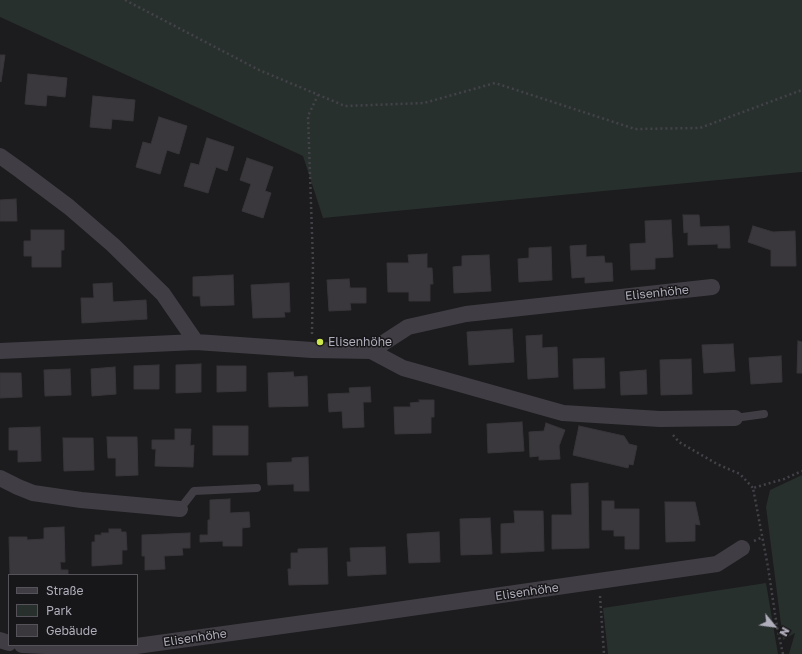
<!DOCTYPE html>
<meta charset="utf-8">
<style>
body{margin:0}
#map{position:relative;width:802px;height:654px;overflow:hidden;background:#1c1b1d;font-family:"Golos Text",sans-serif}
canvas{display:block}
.legend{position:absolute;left:8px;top:574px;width:130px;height:72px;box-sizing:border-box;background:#171618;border:1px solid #555359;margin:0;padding:5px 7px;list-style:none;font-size:12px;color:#b1aebb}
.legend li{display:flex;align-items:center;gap:8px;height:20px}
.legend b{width:20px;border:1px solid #555359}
.north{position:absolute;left:754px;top:606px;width:40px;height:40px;-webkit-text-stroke:3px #171618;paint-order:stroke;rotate:119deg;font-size:11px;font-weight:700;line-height:16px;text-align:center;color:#b1aebb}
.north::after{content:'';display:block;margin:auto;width:14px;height:18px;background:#b1aebb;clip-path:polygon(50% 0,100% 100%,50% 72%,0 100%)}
</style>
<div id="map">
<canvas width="802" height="654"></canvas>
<ul class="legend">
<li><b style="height:5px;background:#403e44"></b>Straße</li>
<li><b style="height:11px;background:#27302d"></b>Park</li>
<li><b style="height:11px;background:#3a383c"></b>Gebäude</li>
</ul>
<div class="north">N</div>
</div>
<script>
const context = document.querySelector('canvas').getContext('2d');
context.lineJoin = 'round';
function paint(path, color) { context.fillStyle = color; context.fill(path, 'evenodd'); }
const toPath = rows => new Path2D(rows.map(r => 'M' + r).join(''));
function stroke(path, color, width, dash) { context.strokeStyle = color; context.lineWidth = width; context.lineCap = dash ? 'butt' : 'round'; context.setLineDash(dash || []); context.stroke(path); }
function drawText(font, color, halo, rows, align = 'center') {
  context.font = font + ' "Golos Text",sans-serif'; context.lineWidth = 3; context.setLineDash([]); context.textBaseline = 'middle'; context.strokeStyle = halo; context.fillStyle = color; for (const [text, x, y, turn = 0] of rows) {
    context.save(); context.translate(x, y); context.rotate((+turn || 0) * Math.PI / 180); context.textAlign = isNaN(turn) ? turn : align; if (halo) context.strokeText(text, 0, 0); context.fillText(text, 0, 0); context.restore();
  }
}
paint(toPath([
 [0,0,802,0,802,172,323,218,303,156,0,17],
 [802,475,802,654,789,654,795,633,783,640,766,507,770,490],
 [766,583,778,654,608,654,603,608]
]), '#27302d');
const building = toPath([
 [0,55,5,55,1,82,0,81,0,55],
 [28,74,67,78,65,97,47,95,46,106,25,104,28,74],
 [93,96,135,100,133,121,112,119,111,129,90,127,93,96],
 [159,117,187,126,179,154,167,150,160,174,136,167,143,142,151,144,159,117],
 [207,138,234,147,227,171,216,167,208,193,184,186,191,163,199,165,207,138],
 [247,158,273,167,265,191,271,193,263,218,242,211,251,184,240,180,247,158],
 [16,199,17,221,0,221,0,200,16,199],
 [683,215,699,215,700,227,729,226,730,248,718,248,718,244,688,245,688,232,684,233,683,215],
 [671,220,673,257,655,258,655,269,631,270,630,244,646,243,645,221,671,220],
 [753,226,773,232,795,231,796,266,771,266,771,250,748,242,753,226],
 [31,230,64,230,64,250,61,250,61,267,32,267,32,256,24,256,24,241,31,241,31,230],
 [586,245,586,257,604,256,605,263,612,263,613,281,585,283,585,277,572,278,570,246,586,245],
 [551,247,552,280,519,282,518,259,529,258,529,248,551,247],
 [427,254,427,268,432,268,433,284,430,284,430,301,409,301,409,292,388,292,387,263,409,263,408,255,427,254],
 [489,255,491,291,454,293,453,267,462,266,462,256,489,255],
 [233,275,234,305,201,306,200,296,193,296,193,277,233,275],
 [349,279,350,288,366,288,366,303,350,303,351,310,329,311,327,280,349,279],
 [112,283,113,302,146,300,147,319,82,323,81,298,94,298,93,284,112,283],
 [289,283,290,312,284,312,285,317,253,318,251,285,289,283],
 [512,329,514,362,469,365,467,332,512,329],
 [542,335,542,348,557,347,558,377,528,379,526,336,542,335],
 [798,341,802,342,802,373,797,373,798,341],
 [733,344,735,371,704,373,702,345,733,344],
 [781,356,782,382,751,384,749,358,781,356],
 [604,358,605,388,574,389,573,359,604,358],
 [691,359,692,394,661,395,660,360,691,359],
 [201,364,201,392,176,393,176,365,201,364],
 [159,365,159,389,134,389,134,366,159,365],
 [217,366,246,366,246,391,217,392,217,366],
 [115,367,116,394,92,396,91,369,115,367],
 [70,369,71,395,45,396,44,370,70,369],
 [646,370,647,394,621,395,620,372,646,370],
 [293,372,294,377,307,376,308,406,269,407,268,373,293,372],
 [0,373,21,373,22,397,0,398,0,373],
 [370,387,371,402,363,402,364,427,343,428,342,411,329,412,328,394,350,393,349,388,370,387],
 [419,400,434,400,434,417,431,417,431,433,395,434,394,407,411,407,410,403,420,402,419,400],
 [522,422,524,451,488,453,487,424,522,422],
 [546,423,565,430,559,446,560,459,539,460,539,456,530,457,529,432,544,431,546,423],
 [213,426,248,426,248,455,213,455,213,426],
 [579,426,624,436,629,444,637,446,633,465,629,464,628,468,573,455,579,426],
 [40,427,41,461,18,462,18,450,9,450,9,428,40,427],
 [175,429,191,429,190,446,194,445,193,467,155,466,156,449,152,449,152,440,175,440,175,429],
 [107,437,137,437,138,475,116,476,116,458,108,458,107,437],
 [63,438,93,438,94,470,64,471,63,438],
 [308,457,309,491,294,491,294,484,268,485,267,463,292,462,292,458,308,457],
 [588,483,589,548,552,549,552,515,572,515,571,484,588,483],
 [230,499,230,513,249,512,250,527,242,528,242,546,223,546,223,541,200,542,200,535,208,535,208,520,210,520,210,500,230,499],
 [602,501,614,501,614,509,639,509,639,549,625,549,625,536,614,536,614,530,602,530,602,501],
 [665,502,695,502,700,525,695,524,695,541,666,542,665,502],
 [514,511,543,511,544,551,501,553,501,524,515,523,514,511],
 [490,518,492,554,461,555,460,519,490,518],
 [64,527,65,562,60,562,61,570,68,570,68,575,10,575,9,537,27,537,27,540,44,539,44,528,64,527],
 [109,529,121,529,121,532,126,532,127,550,122,550,122,564,92,566,92,542,95,542,95,535,102,535,101,533,109,533,109,529],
 [439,532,440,562,409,563,407,534,439,532],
 [190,533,190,548,182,548,183,555,164,556,165,569,145,570,145,556,142,556,142,535,190,533],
 [385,547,386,574,348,576,347,562,351,562,350,548,385,547],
 [327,548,328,584,289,585,288,569,291,569,291,553,298,553,298,549,327,548]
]);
paint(building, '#3a383c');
stroke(building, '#373539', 1);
stroke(toPath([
 [125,0,259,70,345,106,424,103,495,83,635,129,700,128,802,90],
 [312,334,313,262,308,116,318,95],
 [673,435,679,442,717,464,740,474,753,488],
 [754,541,763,537],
 [600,596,604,654],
 [783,654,777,627,768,567,753,488,784,479,802,471]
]), '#444249', 2.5, [2, 3]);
stroke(toPath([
 [735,418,764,414],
 [180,509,194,491,257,488]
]), '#403e44', 8);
stroke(toPath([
 [0,156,21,171,69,207,113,245,163,294,196,342],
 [0,351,196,342,312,350,371,351,403,368,563,413,660,419,735,418],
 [371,351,408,327,466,314,712,287],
 [0,478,18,487,33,493,81,500,180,509],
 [0,640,9,643],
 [22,645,115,649,362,615,717,564,742,548]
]), '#403e44', 16);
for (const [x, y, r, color] of [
 [320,342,4,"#cbe749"]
]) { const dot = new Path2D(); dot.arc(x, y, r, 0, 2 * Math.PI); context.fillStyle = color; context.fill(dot); stroke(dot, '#171618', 1.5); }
drawText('12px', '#b1aebb', '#171618', [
 ["Elisenhöhe",657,293,-6],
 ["Elisenhöhe",527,592,-8],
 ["Elisenhöhe",195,638,-8]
]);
drawText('12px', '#b1aebb', '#171618', [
 ["Elisenhöhe",328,342]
], 'left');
</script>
